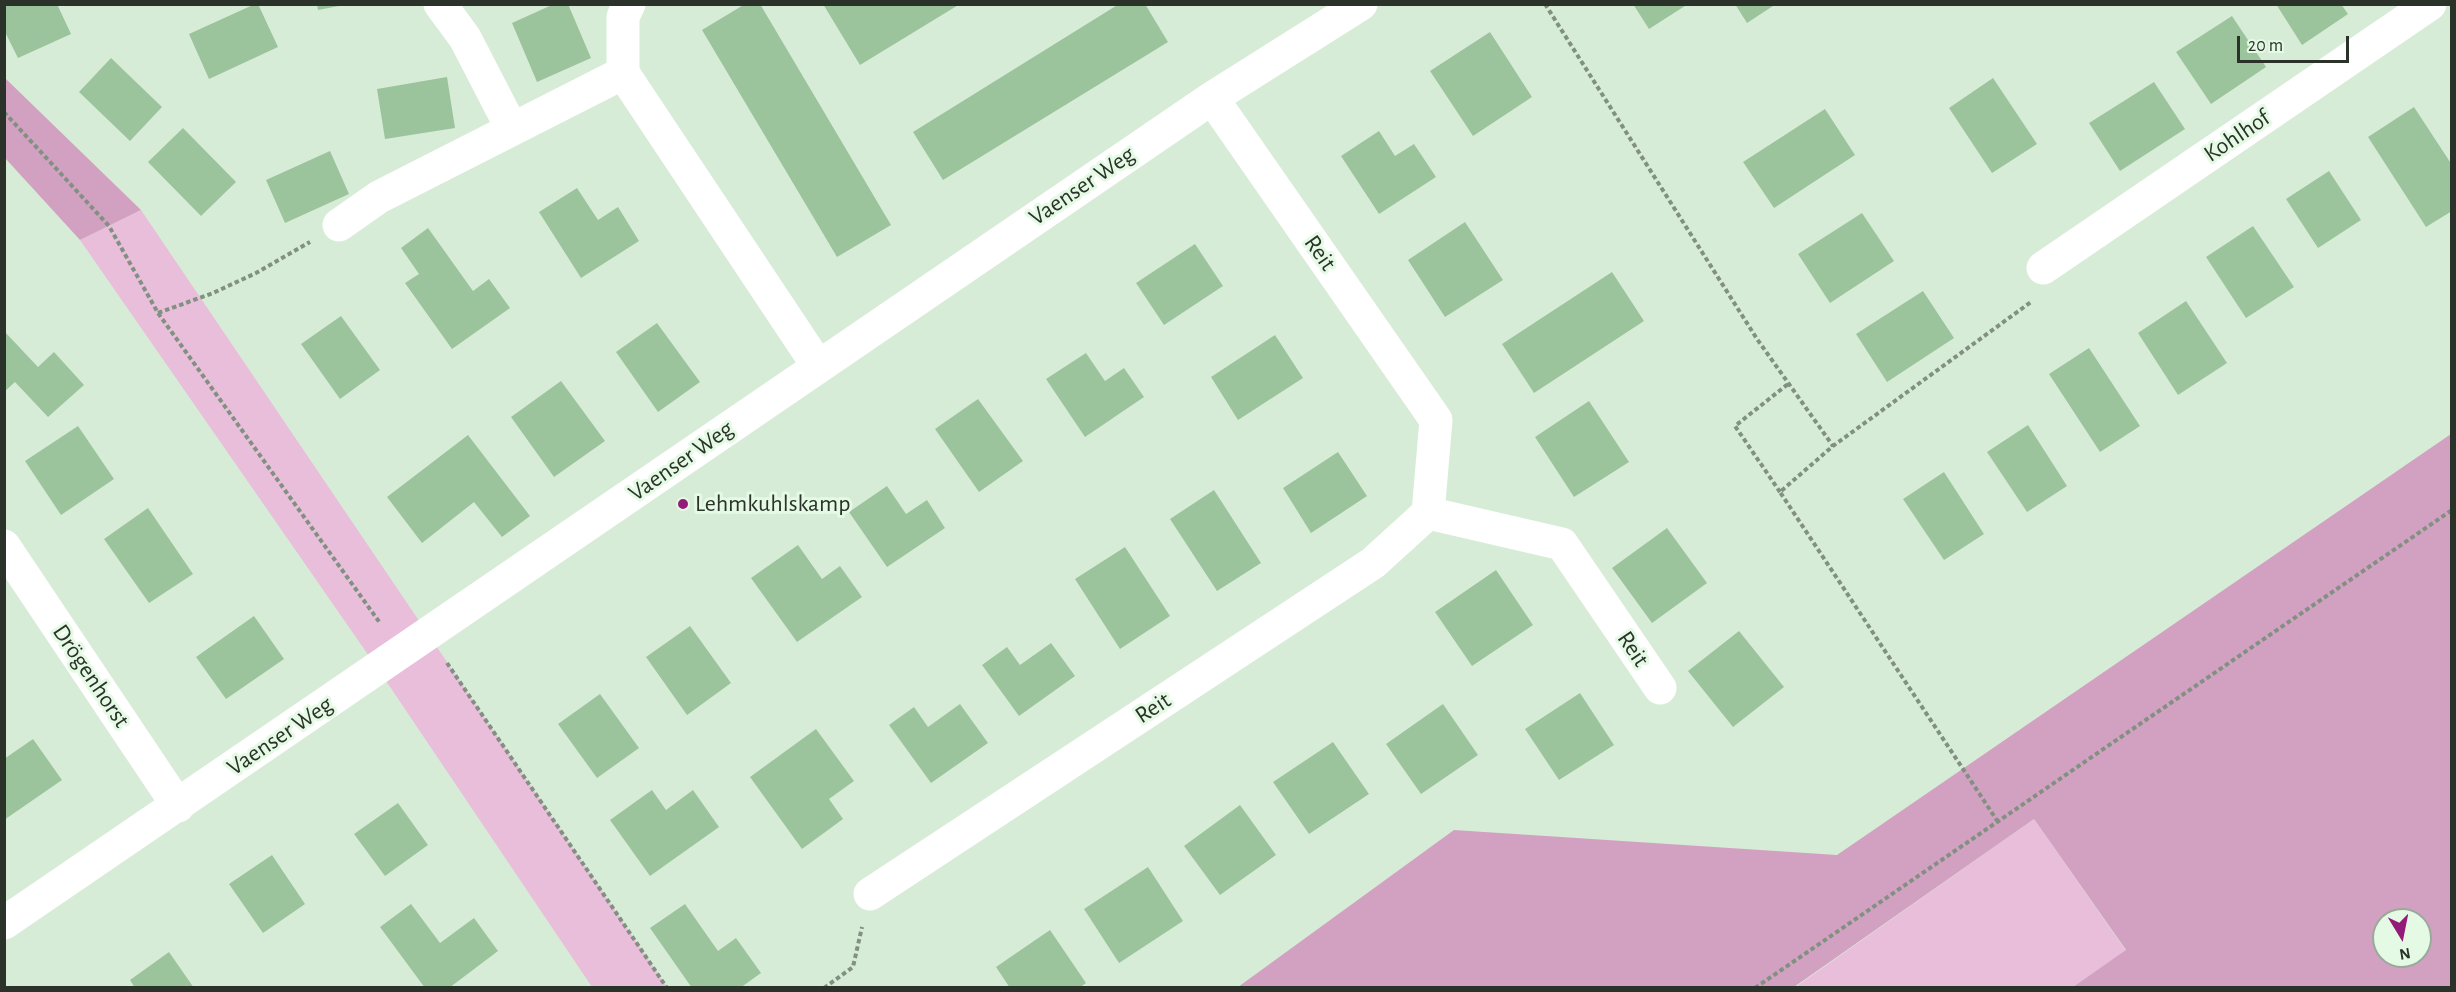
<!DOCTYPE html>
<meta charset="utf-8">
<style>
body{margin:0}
#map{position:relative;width:2456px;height:992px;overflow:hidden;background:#d7ecd7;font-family:"Alegreya Sans",sans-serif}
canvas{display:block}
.frame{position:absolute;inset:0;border:6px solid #2a322a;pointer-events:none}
.north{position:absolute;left:2372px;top:908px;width:60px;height:60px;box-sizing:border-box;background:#e4fae4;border:2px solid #9aaa9a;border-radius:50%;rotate:170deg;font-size:16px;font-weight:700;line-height:24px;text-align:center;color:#2a322a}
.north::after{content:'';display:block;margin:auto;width:21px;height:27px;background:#941c79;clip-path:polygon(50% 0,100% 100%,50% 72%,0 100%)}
.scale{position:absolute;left:2237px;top:36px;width:112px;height:27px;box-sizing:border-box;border:3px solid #2a322a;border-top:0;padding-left:8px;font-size:18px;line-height:21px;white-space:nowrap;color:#2a322a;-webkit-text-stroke:4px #e4fae4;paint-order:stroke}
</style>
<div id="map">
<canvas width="2456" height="992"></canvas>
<div class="frame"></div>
<div class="north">N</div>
<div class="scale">20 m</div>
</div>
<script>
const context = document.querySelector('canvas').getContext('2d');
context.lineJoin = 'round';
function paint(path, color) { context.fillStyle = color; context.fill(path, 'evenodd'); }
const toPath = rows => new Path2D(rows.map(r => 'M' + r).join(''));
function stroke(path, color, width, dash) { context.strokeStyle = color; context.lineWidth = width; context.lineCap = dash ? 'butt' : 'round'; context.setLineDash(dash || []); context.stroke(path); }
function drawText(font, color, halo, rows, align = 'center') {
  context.font = font + ' "Alegreya Sans",sans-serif'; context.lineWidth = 6; context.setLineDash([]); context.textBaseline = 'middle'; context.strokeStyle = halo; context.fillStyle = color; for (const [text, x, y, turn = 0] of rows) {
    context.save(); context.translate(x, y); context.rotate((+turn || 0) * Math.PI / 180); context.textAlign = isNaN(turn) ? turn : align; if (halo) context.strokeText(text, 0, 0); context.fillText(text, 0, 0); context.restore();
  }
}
paint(toPath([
 [141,210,667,987,592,987,378,669,80,240],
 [2034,819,2126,951,2073,987,1794,988]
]), '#e8beda');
paint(toPath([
 [5,78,141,210,80,240,5,158],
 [2451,434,2451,987,2073,987,2126,950,2034,819,1794,987,1238,987,1454,830,1837,855],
 [2384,920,2420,920,2420,956,2384,956]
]), '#d2a1c2');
paint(toPath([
 [4,4,57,4,71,34,18,58,4,30],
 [255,4,258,4,278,47,209,79,189,34],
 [317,4,338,4,339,6,318,10],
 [554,4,568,4,591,58,537,82,512,23],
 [745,4,760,4,891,225,837,257,702,30],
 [823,4,960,4,860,65],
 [1119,4,1145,4,1168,42,943,180,913,132],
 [1633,4,1688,4,1649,29],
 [1735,4,1776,4,1747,23],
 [2276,4,2341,4,2348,14,2302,45],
 [2232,16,2266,67,2211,104,2176,52],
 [1490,32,1532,97,1473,136,1430,71],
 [111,58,162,107,130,141,79,92],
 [447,77,455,128,385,139,377,89],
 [1993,78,2037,144,1992,173,1949,108],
 [2154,82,2185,129,2120,171,2089,123],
 [2414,107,2452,165,2452,211,2426,227,2368,137],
 [1825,109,1855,155,1774,208,1743,162],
 [183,128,236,182,201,216,148,162],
 [1379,131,1395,156,1414,144,1436,177,1379,214,1341,156],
 [330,151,349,194,285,223,266,180],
 [2329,171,2361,220,2318,248,2286,199],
 [577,188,598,220,618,207,639,241,581,278,539,212],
 [1862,213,1894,261,1830,303,1798,254],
 [1465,222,1503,280,1445,317,1408,260],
 [2253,226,2294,287,2246,318,2206,257],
 [428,228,473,291,489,279,510,308,452,349,405,283,419,274,401,248],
 [1195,244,1223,286,1164,325,1136,283],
 [1612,272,1644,321,1534,393,1502,344],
 [1923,291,1954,338,1887,382,1856,334],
 [2186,301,2227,363,2178,395,2138,333],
 [341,316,380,370,340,399,301,344],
 [657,323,700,382,658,412,616,352],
 [4,331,38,367,54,352,84,385,48,417,15,382,4,392],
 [1275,335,1303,378,1238,420,1211,377],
 [2089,348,2140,426,2100,452,2049,374],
 [1086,353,1105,381,1124,368,1144,397,1085,437,1046,379],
 [561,381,605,441,554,477,511,417],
 [978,399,1023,461,979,492,935,429],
 [1589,401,1629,462,1574,497,1535,437],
 [2028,425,2067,486,2027,512,1987,452],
 [78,426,114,479,61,515,25,461],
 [468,435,530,516,502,537,474,502,422,543,387,497],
 [1338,452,1367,496,1311,533,1283,488],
 [1944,472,1984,534,1944,560,1903,499],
 [887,486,906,514,927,500,945,528,887,567,849,512],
 [1214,490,1261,563,1217,591,1170,519],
 [148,508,193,574,149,603,104,539],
 [1667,528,1707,583,1652,623,1612,568],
 [798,545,822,579,840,566,862,597,797,642,751,578],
 [1125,547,1170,616,1120,649,1075,579],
 [1496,570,1533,625,1472,666,1435,612],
 [254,616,284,659,226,699,196,657],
 [690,626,731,683,687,715,646,657],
 [1739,631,1784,687,1733,727,1688,671],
 [1051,643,1075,676,1019,716,982,665,1007,647,1020,665],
 [1580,693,1614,745,1559,780,1525,729],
 [600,694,639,748,597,778,558,724],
 [960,704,988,743,931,783,889,725,914,707,928,727],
 [1443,704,1478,755,1421,794,1386,744],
 [816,729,854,781,829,799,843,819,802,849,750,777],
 [33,739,62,780,4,820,4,759],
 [1333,742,1369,794,1309,834,1273,782],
 [652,790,666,810,693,790,719,827,650,876,610,820],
 [398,803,428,845,385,876,354,834],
 [1240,805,1276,855,1220,895,1184,846],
 [272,855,305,904,263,933,229,884],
 [1148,867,1183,921,1119,963,1084,909],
 [411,904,440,943,474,918,498,951,449,988,425,988,380,927],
 [685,904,718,951,736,938,761,973,740,988,692,988,650,928],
 [1050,930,1086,983,1079,988,1010,988,996,967],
 [169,952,194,988,135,988,130,980]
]), '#9bc49c');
stroke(toPath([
 [1545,4,1757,339,1833,446],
 [4,112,109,226,158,313,380,623],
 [158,313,213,293,256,273,310,242],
 [1780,492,1735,426,1788,384],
 [447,663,667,988],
 [1998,822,1780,492,1833,446,2031,302],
 [824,988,853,967,862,927],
 [1755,988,2452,510]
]), '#819081', 4, [4.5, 3]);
stroke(toPath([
 [440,4,465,38,512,129],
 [629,4,623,17,623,73,818,366],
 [339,225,379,197,623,73],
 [2043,268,2430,4],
 [1428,513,1562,544,1660,688],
 [4,546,178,806],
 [870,894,1373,563,1428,513,1436,420,1212,98],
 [4,923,1212,98,1361,4]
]), '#fff', 33);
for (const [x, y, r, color] of [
 [683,504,6,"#941c79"]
]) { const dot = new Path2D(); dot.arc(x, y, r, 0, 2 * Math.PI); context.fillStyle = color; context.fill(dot); stroke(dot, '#e4fae4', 2); }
drawText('24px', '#2a322a', '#e4fae4', [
 ["Kohlhof",2237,136,-34],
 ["Vaenser Weg",1082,186,-34],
 ["Reit",1320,253,55],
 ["Vaenser Weg",681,461,-35],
 ["Reit",1633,649,56],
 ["Drögenhorst",91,676,56],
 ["Reit",1153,708,-33],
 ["Vaenser Weg",280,736,-34]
]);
drawText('24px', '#2a322a', '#e4fae4', [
 ["Lehmkuhlskamp",695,504]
], 'left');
</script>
